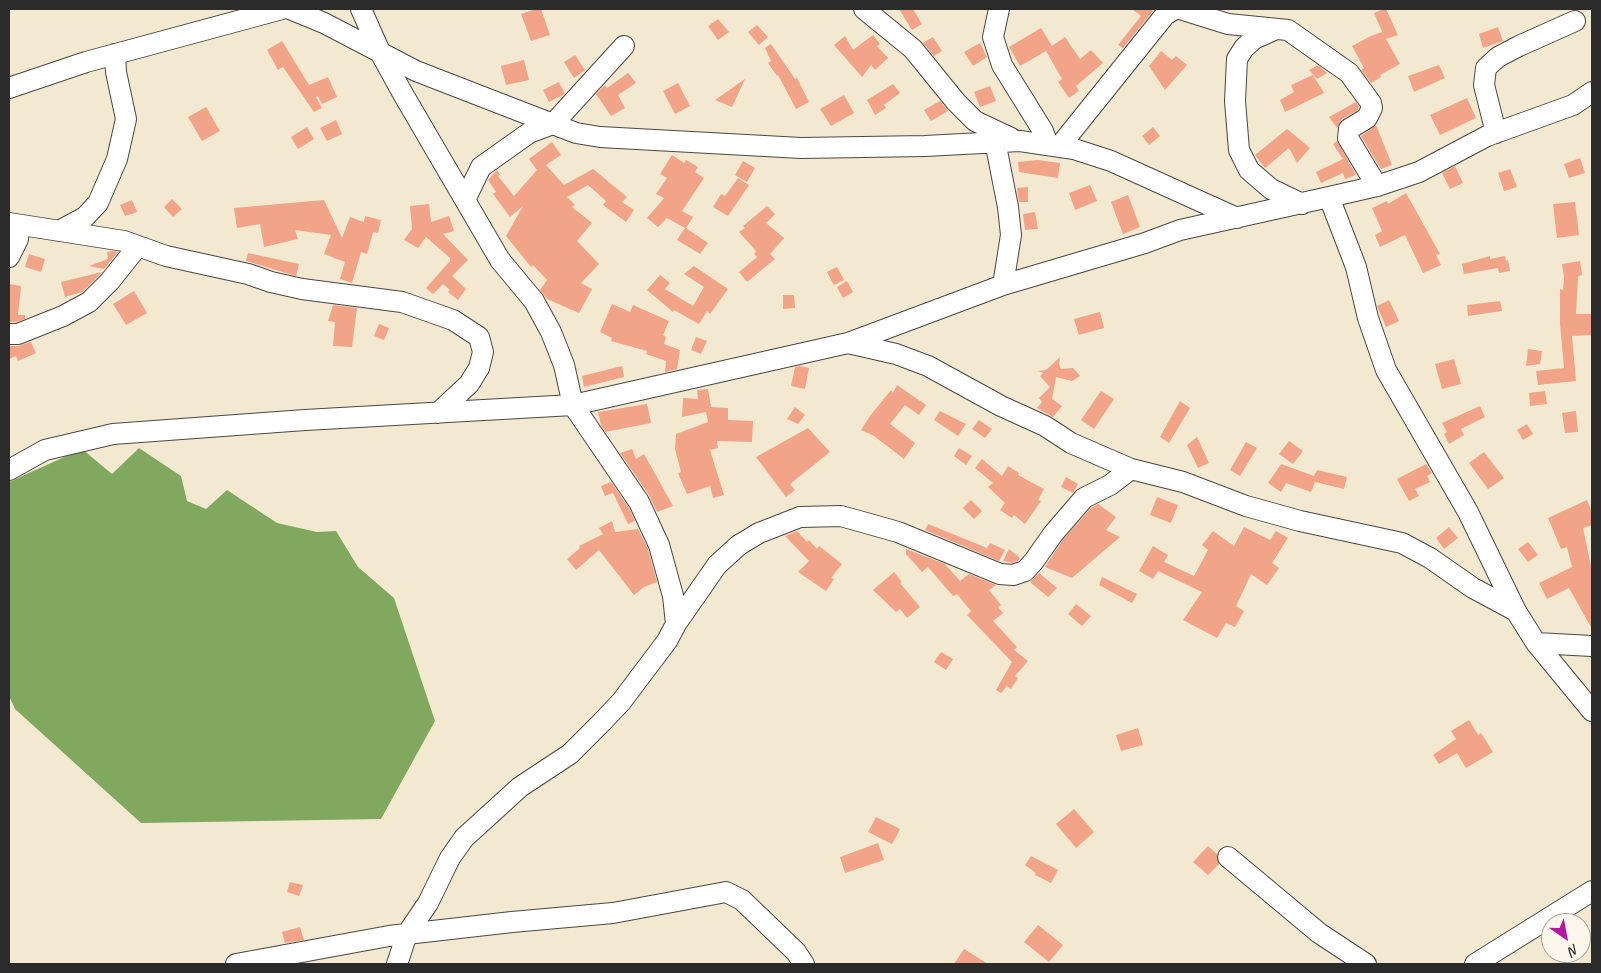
<!DOCTYPE html>
<style>
body{margin:0}
#map{position:relative;width:1601px;height:973px;overflow:hidden;background:#f3e9d1;font-family:Caveat,sans-serif}
canvas{display:block}
.frame{position:absolute;inset:0;border:10px solid #2b2b2b;pointer-events:none}
.north{position:absolute;left:1541px;top:913px;width:50px;height:50px;box-sizing:border-box;background:#fbf7ec;border:1px solid #a8a59f;border-radius:50%;rotate:147deg;font-size:14px;font-weight:700;line-height:20px;text-align:center;color:#2b2b2b}
.north::after{content:'';display:block;margin:auto;width:18px;height:22px;background:#b5179e;clip-path:polygon(50% 0,100% 100%,50% 72%,0 100%)}
</style>
<div id="map">
<canvas width="1601" height="973"></canvas>
<div class="frame"></div>
<div class="north">N</div>
</div>
<script>
const context = document.querySelector('canvas').getContext('2d');
context.lineJoin = 'round';
function paint(path, color) { context.fillStyle = color; context.fill(path, 'evenodd'); }
const toPath = rows => new Path2D(rows.map(r => 'M' + r).join(''));
function stroke(path, color, width, dash) { context.strokeStyle = color; context.lineWidth = width; context.lineCap = dash ? 'butt' : 'round'; context.setLineDash(dash || []); context.stroke(path); }
paint(toPath([
 [139,448,181,476,187,501,206,509,227,490,277,523,317,532,336,531,358,567,394,598,435,721,381,819,141,823,15,709,9,696,9,482,82,449,112,474]
]), '#80a85f');
paint(toPath([
 [536,9,541,9,550,35,531,41,521,14],
 [899,9,913,9,922,24,912,30],
 [1132,9,1150,9,1153,11,1123,48,1118,45,1141,16],
 [1384,9,1386,9,1398,35,1386,39,1400,64,1380,75,1381,77,1371,83,1361,70,1364,68,1352,46,1371,36,1382,32,1384,36,1374,13],
 [718,19,729,32,718,40,708,26],
 [757,25,768,37,759,45,748,32],
 [1498,27,1503,41,1483,48,1479,34],
 [1041,28,1052,46,1065,37,1080,59,1091,50,1103,63,1076,86,1079,91,1069,98,1058,82,1062,79,1046,51,1020,66,1009,47],
 [873,35,880,44,877,46,888,58,875,70,871,65,862,77,834,45,845,36,853,50],
 [933,37,942,51,934,56,923,43],
 [282,41,309,85,328,77,337,97,322,104,318,96,316,97,322,108,314,112,283,67,278,70,267,50],
 [980,43,987,57,973,66,964,52],
 [771,44,795,79,797,78,809,102,796,109,778,75,777,76,768,63,771,61,765,48],
 [1161,51,1172,60,1176,56,1187,65,1165,90,1149,66],
 [575,55,585,70,574,78,564,62],
 [524,60,529,80,506,85,501,66],
 [1318,65,1327,73,1317,79,1309,70],
 [1439,65,1445,78,1414,92,1408,76],
 [628,73,636,83,618,95,625,108,611,116,596,94,605,85,607,88],
 [1313,75,1324,93,1285,112,1280,100,1294,92,1291,85],
 [745,79,732,107,715,100],
 [559,82,565,94,549,102,543,90],
 [678,83,690,106,675,114,663,91],
 [893,84,900,93,884,105,886,108,875,115,867,100],
 [990,86,996,101,980,107,974,92],
 [844,95,854,113,831,126,820,109],
 [1467,98,1476,118,1440,135,1430,115],
 [940,101,948,111,931,121,924,110],
 [1356,102,1359,107,1358,110,1342,119,1337,128,1329,117],
 [206,107,220,131,202,141,188,117],
 [336,120,342,134,327,141,320,128],
 [1376,125,1392,165,1381,169,1361,136],
 [307,127,314,139,298,149,291,137],
 [1153,127,1160,136,1149,145,1142,136],
 [1287,129,1310,148,1297,163,1289,148,1265,168,1255,155],
 [1337,141,1356,175,1345,179,1343,173,1321,183,1316,172,1343,159,1333,144],
 [552,142,561,155,546,165,564,185,593,169,627,197,622,202,634,210,626,222,603,205,606,201,588,185,567,197,575,205,572,207,592,223,577,241,599,264,581,283,592,289,579,313,547,299,540,290,547,280,533,265,531,267,506,236,523,206,510,217,493,194,496,192,488,180,497,170,500,175,498,176,514,196,537,170,529,159],
 [672,155,684,163,686,160,698,167,695,172,704,178,682,211,693,217,686,228,708,243,700,254,677,240,685,228,667,218,658,227,647,218,664,198,656,194,667,178,660,174],
 [1580,158,1585,173,1569,178,1564,164],
 [1037,160,1060,163,1058,178,1019,172,1018,162],
 [743,161,755,168,747,182,735,175],
 [1455,166,1463,183,1450,189,1442,173],
 [1510,169,1517,187,1504,191,1498,173],
 [738,178,749,185,728,216,713,207,721,194,725,196],
 [1090,185,1097,201,1075,210,1069,193],
 [1028,187,1028,202,1019,202,1017,188],
 [1406,193,1440,254,1436,255,1441,265,1423,273,1405,235,1380,247,1375,235,1382,231,1372,208,1387,201,1388,204],
 [1128,195,1140,227,1123,234,1111,202],
 [172,199,182,209,173,217,164,207],
 [132,200,137,212,125,216,120,205],
 [324,200,342,238,350,217,364,222,365,216,381,220,378,233,373,232,367,254,361,252,352,283,340,279,345,262,324,254,331,235,295,230,298,239,264,247,260,224,237,228,234,208],
 [1575,202,1579,235,1557,238,1553,204],
 [429,204,431,222,449,216,454,231,443,234,468,260,452,276,466,289,458,300,448,292,450,290,443,284,433,294,426,288,450,261,450,258,426,237,418,248,404,240,412,229,410,206],
 [767,206,775,214,766,223,784,238,770,254,775,259,747,282,739,272,757,257,754,254,756,251,739,232,745,228,743,226],
 [1035,212,1038,229,1025,230,1023,214],
 [112,251,118,252,104,269,89,266,108,259,107,252],
 [248,253,299,264,296,276,246,261],
 [29,254,45,259,41,272,25,267],
 [1490,256,1490,259,1505,256,1506,261,1508,260,1510,271,1499,273,1498,268,1464,274,1462,264],
 [1580,261,1582,275,1578,276,1576,314,1592,314,1592,335,1572,336,1576,381,1538,385,1536,371,1564,368,1560,324,1560,289,1563,290,1564,277,1562,264],
 [694,266,728,289,710,314,707,311,699,324,674,310,673,312,647,290,660,275,670,283,665,289,693,306,704,287,684,274],
 [837,267,844,280,834,285,827,272],
 [102,272,82,292,65,297,61,282],
 [847,281,853,292,843,298,837,287],
 [9,284,21,286,18,315,25,315,25,319,16,322,9,322],
 [134,291,147,313,126,325,113,304],
 [783,295,794,295,795,308,783,309],
 [1389,300,1399,321,1386,327,1377,306],
 [1500,301,1502,311,1468,316,1467,305],
 [612,304,630,312,633,305,669,321,663,335,666,337,664,344,680,350,677,369,665,372,666,361,646,354,647,351,611,341,612,338,600,332],
 [333,305,357,308,352,347,333,346,335,322,328,321],
 [1100,312,1104,328,1079,335,1074,319],
 [379,324,389,328,384,340,374,336],
 [696,337,707,341,701,354,691,350],
 [31,342,36,353,18,361,16,356,9,359,9,346,18,346],
 [1528,349,1542,351,1540,364,1526,366],
 [1060,357,1059,364,1061,369,1073,368,1080,376,1072,381,1056,377,1052,399,1062,406,1053,417,1037,408,1042,402,1039,398,1050,387,1040,376,1043,373,1038,371,1046,370],
 [1454,359,1461,384,1442,389,1435,364],
 [622,366,624,377,584,387,582,376],
 [800,366,809,368,805,389,791,386,795,367],
 [897,385,926,405,919,415,905,405,890,424,915,443,904,459,874,436,861,430,870,416,891,390,893,393],
 [708,389,711,407,728,408,728,420,753,421,752,442,717,441,718,448,710,450,724,495,713,498,710,486,687,494,678,473,681,472,675,449,676,434,708,422,706,412,682,417,683,398,698,399,697,390],
 [1101,391,1114,399,1094,429,1081,420],
 [1545,391,1547,404,1530,406,1529,393],
 [1180,401,1190,408,1169,443,1160,437],
 [647,404,651,423,605,432,601,425,598,412],
 [1480,406,1485,417,1461,429,1464,435,1449,444,1444,434,1447,432,1442,423],
 [795,407,805,415,798,424,787,419],
 [940,411,966,424,958,436,934,420],
 [1576,411,1578,432,1565,433,1562,413],
 [979,420,992,429,985,438,972,429],
 [1527,424,1533,434,1523,440,1517,430],
 [808,428,830,452,790,484,795,490,786,497,756,457],
 [1197,437,1209,463,1198,468,1187,445],
 [1289,441,1303,451,1293,464,1279,454],
 [1246,442,1257,448,1240,476,1230,470],
 [959,448,972,456,966,465,954,456],
 [632,449,636,459,644,454,673,506,657,512,649,495,620,453],
 [1484,452,1504,478,1488,489,1469,463],
 [982,459,1002,476,1008,466,1019,473,1018,475,1044,489,1038,500,1041,501,1025,524,1014,515,1012,518,1000,510,1005,503,988,487,993,483,975,468],
 [1281,464,1314,476,1317,470,1347,477,1344,489,1315,482,1311,492,1286,483,1281,492,1268,483],
 [1426,464,1432,473,1427,476,1430,482,1415,489,1419,496,1409,501,1397,479],
 [1066,477,1078,484,1073,493,1061,487],
 [611,482,629,508,635,521,628,524,613,493,605,496,601,486],
 [1157,497,1178,505,1171,523,1150,515],
 [971,500,982,511,974,519,963,508],
 [1587,500,1592,513,1592,525,1583,528,1592,571,1592,629,1569,588,1547,599,1539,583,1572,567,1567,547,1561,549,1548,518],
 [1098,504,1116,517,1106,530,1120,537,1072,578,1045,567,1062,541,1091,508],
 [612,521,615,532,638,529,648,549,657,582,644,587,634,595,599,550,576,570,567,559,580,548,579,546,603,534,599,528],
 [928,524,987,548,990,543,1005,550,999,561,925,530],
 [1244,527,1270,540,1276,531,1288,538,1272,563,1279,568,1267,585,1251,574,1236,606,1244,611,1235,627,1226,623,1217,638,1183,620,1202,592,1158,571,1153,579,1139,571,1153,546,1168,555,1164,562,1194,576,1208,550,1202,545,1213,531,1234,546],
 [1449,527,1458,538,1444,549,1436,538],
 [797,531,807,542,809,540,817,549,819,546,842,564,831,578,834,579,826,591,798,572,809,561,785,536],
 [1528,542,1538,555,1528,562,1518,549],
 [906,549,945,564,960,581,969,574,996,585,989,590,1001,605,998,607,1003,613,993,621,1017,647,1014,650,1028,661,1015,676,1018,678,1011,689,1007,686,1001,693,996,690,1012,662,967,615,971,611,957,594,953,596,928,567,922,572,906,554],
 [1009,549,1020,558,1018,561,1012,563,1003,561],
 [894,572,902,582,900,583,920,607,907,618,900,609,896,612,873,590],
 [1039,573,1057,588,1048,597,1030,582],
 [1102,577,1137,594,1132,603,1099,585],
 [1076,604,1091,616,1082,626,1068,614],
 [941,652,953,659,946,670,934,662],
 [1469,720,1478,735,1481,733,1493,752,1466,768,1457,753,1439,764,1433,755,1456,739,1451,731],
 [1138,728,1143,745,1121,751,1116,735],
 [1074,809,1094,832,1076,848,1056,824],
 [876,817,900,829,892,844,868,832],
 [878,843,884,860,845,873,840,857],
 [1208,846,1217,854,1219,864,1208,875,1193,862],
 [1031,856,1058,870,1051,883,1035,875,1036,873,1025,865],
 [290,882,303,885,299,896,287,892],
 [1038,925,1063,945,1049,962,1024,942],
 [300,927,304,940,285,943,282,932],
 [964,949,988,964,954,964]
]), '#f1a487');
const minor = toPath([
 [290,9,324,23,416,71,576,133,600,137,801,148,925,146,1020,141,1074,149,1111,161,1237,218],
 [361,9,381,54,403,94,500,260,534,301,551,332,564,365,573,405,639,502,659,545,673,596,676,624,667,641,621,702,602,722,570,754,520,787,464,838,450,858,428,903,407,934,397,964],
 [864,9,913,49,956,102,975,121,1011,138],
 [999,9,993,37,1002,65,1043,131,1048,145],
 [1274,30,1254,39,1244,48,1237,59,1235,101,1239,150,1249,170,1271,189,1302,204],
 [9,88,86,62,282,9],
 [1496,133,1484,85,1486,68,1498,57,1519,46,1575,21],
 [995,141,1008,207,1011,235,1003,285],
 [1059,147,1165,15,1175,9,1180,9,1228,24,1288,30,1349,73,1371,103,1372,108,1367,118,1349,129,1348,138,1377,186],
 [1329,197,1356,267,1368,318,1386,370,1468,512,1516,611,1536,643,1592,711],
 [465,200,481,167,529,133,553,124,624,46],
 [9,223,124,241,166,256,248,274,271,282,302,289,402,302,453,320,479,337,483,352,479,368,469,384,438,413],
 [59,231,85,217,98,203,117,159,126,119,116,72,115,54],
 [9,257,18,239,19,225],
 [9,334,18,334,63,316,89,302,110,281,138,246],
 [848,343,896,354,928,366,1001,406,1045,426,1071,443,1131,469,1183,482,1246,506,1300,521,1402,543,1430,558,1473,588,1516,611],
 [9,470,45,450,113,434,305,420,573,405,848,343,1003,285,1145,243,1180,230,1329,197,1377,186,1419,172,1487,136,1573,105,1592,92],
 [676,624,717,565,739,545,759,533,800,517,841,516,866,523,898,532,1000,574,1013,575,1025,571,1034,561,1053,534,1084,498,1110,485,1131,469],
 [1536,643,1592,646],
 [1228,857,1319,933,1366,964],
 [236,964,389,936,512,922,613,913,726,892,742,900,796,952,804,964],
 [1475,964,1592,891]
]);
stroke(minor, '#494844', 22);
stroke(minor, '#fff', 20);
</script>
